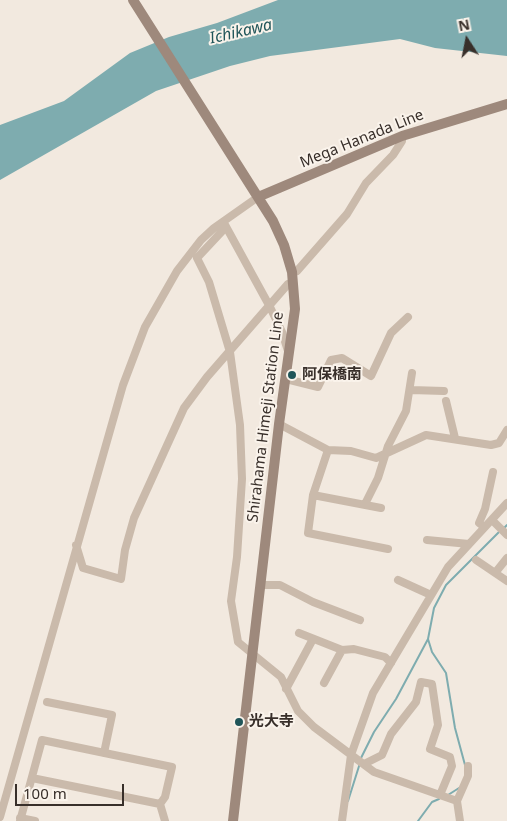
<!DOCTYPE html>
<meta charset="utf-8">
<style>
body{margin:0}
#map{position:relative;width:507px;height:821px;overflow:hidden;background:#f2e9df;font-family:"Noto Sans",sans-serif}
canvas{display:block}
.north{position:absolute;left:442px;top:15px;width:50px;height:50px;-webkit-text-stroke:4px #faf3eb;paint-order:stroke;rotate:349deg;font-size:14px;font-weight:700;line-height:20px;text-align:center;color:#382f2a}
.north::after{content:'';display:block;margin:auto;width:18px;height:22px;background:#382f2a;clip-path:polygon(50% 0,100% 100%,50% 72%,0 100%)}
.scale{position:absolute;left:15px;top:784px;width:109px;height:22px;box-sizing:border-box;border:2px solid #382f2a;border-top:0;padding-left:6px;font-size:15px;line-height:18px;white-space:nowrap;color:#382f2a;-webkit-text-stroke:4px #faf3eb;paint-order:stroke}
</style>
<div id="map">
<canvas width="507" height="821"></canvas>
<div class="north">N</div>
<div class="scale">100 m</div>
</div>
<script>
const context = document.querySelector('canvas').getContext('2d');
context.lineJoin = 'round';
function paint(path, color) { context.fillStyle = color; context.fill(path, 'evenodd'); }
const toPath = rows => new Path2D(rows.map(r => 'M' + r).join(''));
function stroke(path, color, width, dash) { context.strokeStyle = color; context.lineWidth = width; context.lineCap = dash ? 'butt' : 'round'; context.setLineDash(dash || []); context.stroke(path); }
function drawText(font, color, halo, rows, align = 'center') {
  context.font = font + ' "Noto Sans","Noto Sans JP",sans-serif'; context.lineWidth = 4; context.setLineDash([]); context.textBaseline = 'middle'; context.strokeStyle = halo; context.fillStyle = color; for (const [text, x, y, turn = 0] of rows) {
    context.save(); context.translate(x, y); context.rotate((+turn || 0) * Math.PI / 180); context.textAlign = isNaN(turn) ? turn : align; if (halo) context.strokeText(text, 0, 0); context.fillText(text, 0, 0); context.restore();
  }
}
paint(toPath([
 [278,0,507,0,507,56,435,48,400,39,270,56,230,66,156,91,0,180,0,125,64,101,130,53,169,37,217,23]
]), '#7eacaf');
stroke(toPath([
 [503,529,507,525],
 [428,639,432,652,446,673,455,728,465,765],
 [361,758,374,732,396,699,428,639,434,608,446,585,499,532],
 [448,795,459,788],
 [348,801,360,763],
 [418,821,432,802,439,799]
]), '#7eacaf', 2);
stroke(toPath([
 [224,223,270,307,282,332,288,351],
 [226,227,197,258,209,282,230,352,240,425,242,479,237,557,231,601,238,642,281,677,298,711,314,727,374,772,457,801],
 [297,271,347,214,366,183,393,155,402,141,402,136],
 [286,379,318,387,331,360,342,358,371,376,391,333,408,317],
 [411,390,444,391],
 [446,401,455,438],
 [279,424,328,450,351,451,376,458,426,435,491,445,499,443,507,430],
 [328,450,313,495,308,533,388,549],
 [313,495,381,508],
 [365,504,378,478,388,446,406,411,412,373],
 [492,520,507,535],
 [484,527,479,523,485,509,493,472],
 [427,540,469,544],
 [76,545,83,568,121,579,125,550,134,518,184,408,207,377,288,284],
 [476,560,507,581],
 [495,573,507,558],
 [398,580,431,595],
 [261,585,280,585,313,602,360,620],
 [299,633,342,650,354,649,385,657,391,663],
 [324,683,342,650],
 [286,689,313,639],
 [47,702,112,715,104,753],
 [364,764,382,755,391,734,416,702,421,682,432,684,438,725,430,749,450,757,452,766,440,795],
 [32,778,160,804],
 [0,817,123,385,145,327,177,271,201,240,214,228,258,197],
 [20,818,35,821],
 [20,821,42,740,172,767,165,797,160,804,165,821],
 [342,821,351,755,373,693,448,567,507,503],
 [460,821,457,801,468,776,468,766]
]), '#cabaab', 8);
stroke(toPath([
 [133,0,273,221,284,245,292,272,295,309,279,424,233,821],
 [258,197,402,136,507,104]
]), '#9e897c', 10);
for (const [x, y, r, color] of [
 [292,375,5,"#205559"],
 [239,722,5,"#205559"]
]) { const dot = new Path2D(); dot.arc(x, y, r, 0, 2 * Math.PI); context.fillStyle = color; context.fill(dot); stroke(dot, '#faf3eb', 2); }
drawText('15px', '#382f2a', '#faf3eb', [
 ["Mega Hanada Line",362,139,-22],
 ["Shirahama Himeji Station Line",266,417,-83]
]);
drawText('bold 15px', '#382f2a', '#faf3eb', [
 ["阿保橋南",302,375],
 ["光大寺",249,722]
], 'left');
drawText('italic 16px', '#205559', '#faf3eb', [
 ["Ichikawa",241,32,-13]
]);
</script>
